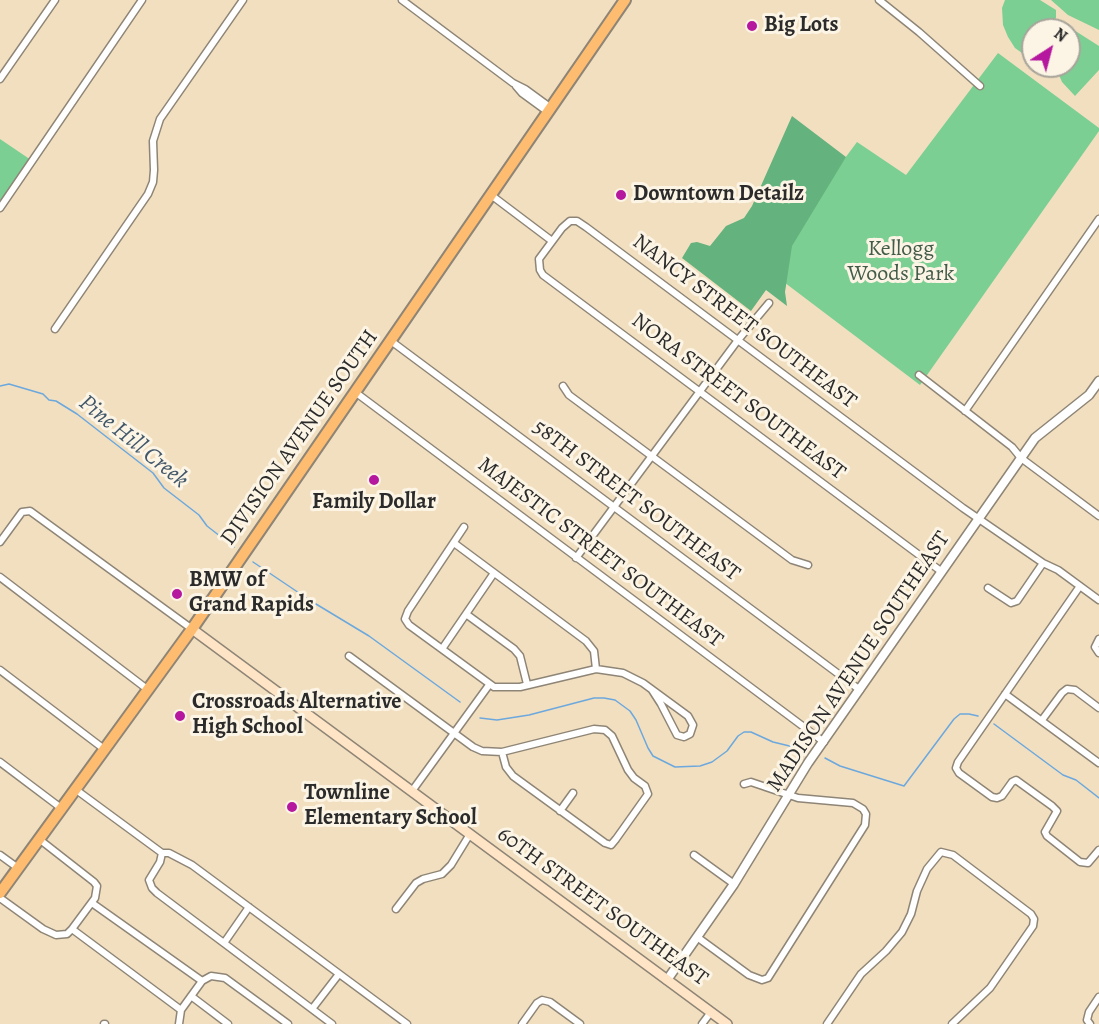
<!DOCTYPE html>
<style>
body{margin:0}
#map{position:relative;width:1099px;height:1024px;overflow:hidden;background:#f2dfc0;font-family:Alegreya,serif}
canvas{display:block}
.north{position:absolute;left:1021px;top:18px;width:60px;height:60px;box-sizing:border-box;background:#fcf5e5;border:2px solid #a8a49b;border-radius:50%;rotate:36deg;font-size:16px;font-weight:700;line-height:24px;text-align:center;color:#2b2b2b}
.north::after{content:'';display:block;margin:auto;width:21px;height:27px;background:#b5179e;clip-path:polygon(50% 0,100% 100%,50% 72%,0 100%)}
</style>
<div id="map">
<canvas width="1099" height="1024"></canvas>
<div class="north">N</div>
</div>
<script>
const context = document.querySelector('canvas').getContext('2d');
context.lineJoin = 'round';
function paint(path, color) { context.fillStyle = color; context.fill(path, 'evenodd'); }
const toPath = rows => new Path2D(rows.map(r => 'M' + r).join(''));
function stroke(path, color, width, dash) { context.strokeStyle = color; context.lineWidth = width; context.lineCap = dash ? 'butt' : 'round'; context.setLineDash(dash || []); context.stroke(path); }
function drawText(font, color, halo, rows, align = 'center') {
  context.font = font + ' Alegreya,serif'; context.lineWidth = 6; context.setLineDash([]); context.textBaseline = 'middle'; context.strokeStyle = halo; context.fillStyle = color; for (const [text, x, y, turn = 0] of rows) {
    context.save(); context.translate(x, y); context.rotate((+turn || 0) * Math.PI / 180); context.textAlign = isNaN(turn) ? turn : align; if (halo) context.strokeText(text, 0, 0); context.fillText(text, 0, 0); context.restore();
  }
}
paint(toPath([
 [1005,0,1040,0,1056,10,1056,18,1044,30,1033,30,1033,42,1022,53,1015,48,1008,37,1003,25,1002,8],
 [1051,0,1099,0,1099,30,1068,15],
 [1066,25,1099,46,1099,70,1075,96,1062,82,1056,68,1056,66,1069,66,1069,30,1063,30],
 [998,53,1099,128,1099,131,920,385,764,267,857,142,906,175],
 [0,139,31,160,0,204]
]), '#7bcf93');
paint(toPath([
 [792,116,846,157,792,246,785,292,787,306,766,290,751,311,682,258,691,243,697,242,710,246,726,226,744,218,752,206]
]), '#64b27d');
stroke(toPath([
 [0,386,9,384,43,394,49,400,56,401,77,414,153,473,164,488,199,515,207,526,234,547],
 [253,562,311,601,369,636,460,702],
 [480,718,497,720,529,715,594,698,604,698,615,700,630,711,636,720,648,748,653,756,675,767,700,766,712,762,727,751,738,736,744,732,751,732,773,742,806,750],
 [994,724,1063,775,1076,780,1099,798],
 [825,758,840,766,904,786,954,719,960,714,969,714,978,716]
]), '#6ca8dd', 1.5);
const minor = toPath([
 [402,0,513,83,525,89,551,108],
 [879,0,919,32,980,86],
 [0,79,55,0],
 [516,86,522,93,548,112],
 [491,195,552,241],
 [0,208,142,0],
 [55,329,148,194,153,182,154,170,153,141,160,119,243,0],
 [391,341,860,690],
 [919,375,1012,447,1021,458,1099,516],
 [563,386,569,395,792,560,808,565],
 [355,392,824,742],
 [965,411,1099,219],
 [464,527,408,611,405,619,409,625,494,687,520,687,596,669,623,673,643,683,688,716,693,725,690,734,684,737,677,735,661,704,652,690],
 [0,542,22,512,30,511,192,629],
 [454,543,586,641,594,651,596,669],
 [576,558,738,340,769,303],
 [942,572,543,275,540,270,539,259,562,228,570,221,577,221,586,227,963,508,1043,563,1058,570,1099,600],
 [0,577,147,689],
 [1080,586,958,762,956,768,959,773,992,797,997,798,1002,796,1012,782,1016,780,1052,806,1057,811,1045,832,1047,836,1080,862,1088,863,1099,850],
 [988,588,1011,603,1017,601,1043,563],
 [466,614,514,649,520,656,527,684],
 [1099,639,1095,647,1099,653],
 [442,649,494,573],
 [349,656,473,747,482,751,502,752,594,729,605,730,612,736,628,770,634,778,645,786,648,794,616,839,611,845,605,843,513,776,506,767,502,752],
 [0,670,104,749],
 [1005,694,1099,763],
 [1042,720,1062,693,1067,689,1075,690,1099,708],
 [0,762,61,808],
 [75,789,162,853,169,853,192,865,407,1024],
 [412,791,489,685],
 [560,811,573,793],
 [162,853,160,862,149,880,152,888,157,893,332,1024],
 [0,855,18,868],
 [694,855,734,884],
 [0,898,43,929,56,935,67,934,72,929,95,898,97,886,94,882,39,839],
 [92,903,202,981,211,976,225,978,288,1024],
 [396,909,416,883,423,879,442,874,451,865,470,834],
 [72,929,181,1010],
 [697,937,749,975,762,980,768,978,865,825,866,814,863,809,853,803,798,798,751,782,744,784],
 [224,943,249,907],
 [191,996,228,1024],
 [312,1009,339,974],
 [104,1024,105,1024],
 [179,1024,181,1010,202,981],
 [522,1024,537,1003,542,1000,550,1002,580,1024],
 [702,1024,711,1012],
 [827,1024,861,974,886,951,902,932,911,914,917,891,927,869,941,852,953,855,1031,914,1034,919,1033,926,990,988,952,1024],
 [1090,1024,1087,1020,1089,1012,1099,997]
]);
const tertiary = toPath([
 [667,980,734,884,808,763,1035,438,1089,395,1099,381]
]);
const secondary = toPath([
 [192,629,727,1024]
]);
const primary = toPath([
 [0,893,192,629,625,0]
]);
stroke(minor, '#8e8576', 9);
stroke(tertiary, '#8e8576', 11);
stroke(secondary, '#8e8576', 12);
stroke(primary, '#8e8576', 14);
stroke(minor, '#fff', 6);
stroke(tertiary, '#fff', 8);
stroke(secondary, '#ffe4c6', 9);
stroke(primary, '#febc70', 10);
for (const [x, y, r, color] of [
 [752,26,6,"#b5179e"],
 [621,195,6,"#b5179e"],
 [374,480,6,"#b5179e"],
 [177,594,6,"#b5179e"],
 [180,716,6,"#b5179e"],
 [292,807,6,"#b5179e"]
]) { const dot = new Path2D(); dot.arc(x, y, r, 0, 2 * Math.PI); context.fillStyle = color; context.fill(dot); stroke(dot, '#fcf5e5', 2); }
drawText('bold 22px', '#2b2b2b', '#fcf5e5', [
 ["Big Lots",764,26],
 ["Downtown Detailz",633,195],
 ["Family Dollar",374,503,"center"],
 ["BMW of",189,581],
 ["Grand Rapids",189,606],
 ["Crossroads Alternative",192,703],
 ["High School",192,728],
 ["Townline",304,794],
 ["Elementary School",304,819]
], 'left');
drawText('22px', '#435c4a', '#fcf5e5', [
 ["Kellogg",901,250],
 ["Woods Park",901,275]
]);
drawText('22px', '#2b2b2b', '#fcf5e5', [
 ["NANCY STREET SOUTHEAST",744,322,37],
 ["NORA STREET SOUTHEAST",738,397,37],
 ["DIVISION AVENUE SOUTH",300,438,-55],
 ["58TH STREET SOUTHEAST",636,501,37],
 ["MAJESTIC STREET SOUTHEAST",600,553,37],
 ["MADISON AVENUE SOUTHEAST",859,662,-56],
 ["60TH STREET SOUTHEAST",602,907,36]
]);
drawText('italic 24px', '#425769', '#fcf5e5', [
 ["Pine Hill Creek",133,442,39]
]);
</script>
